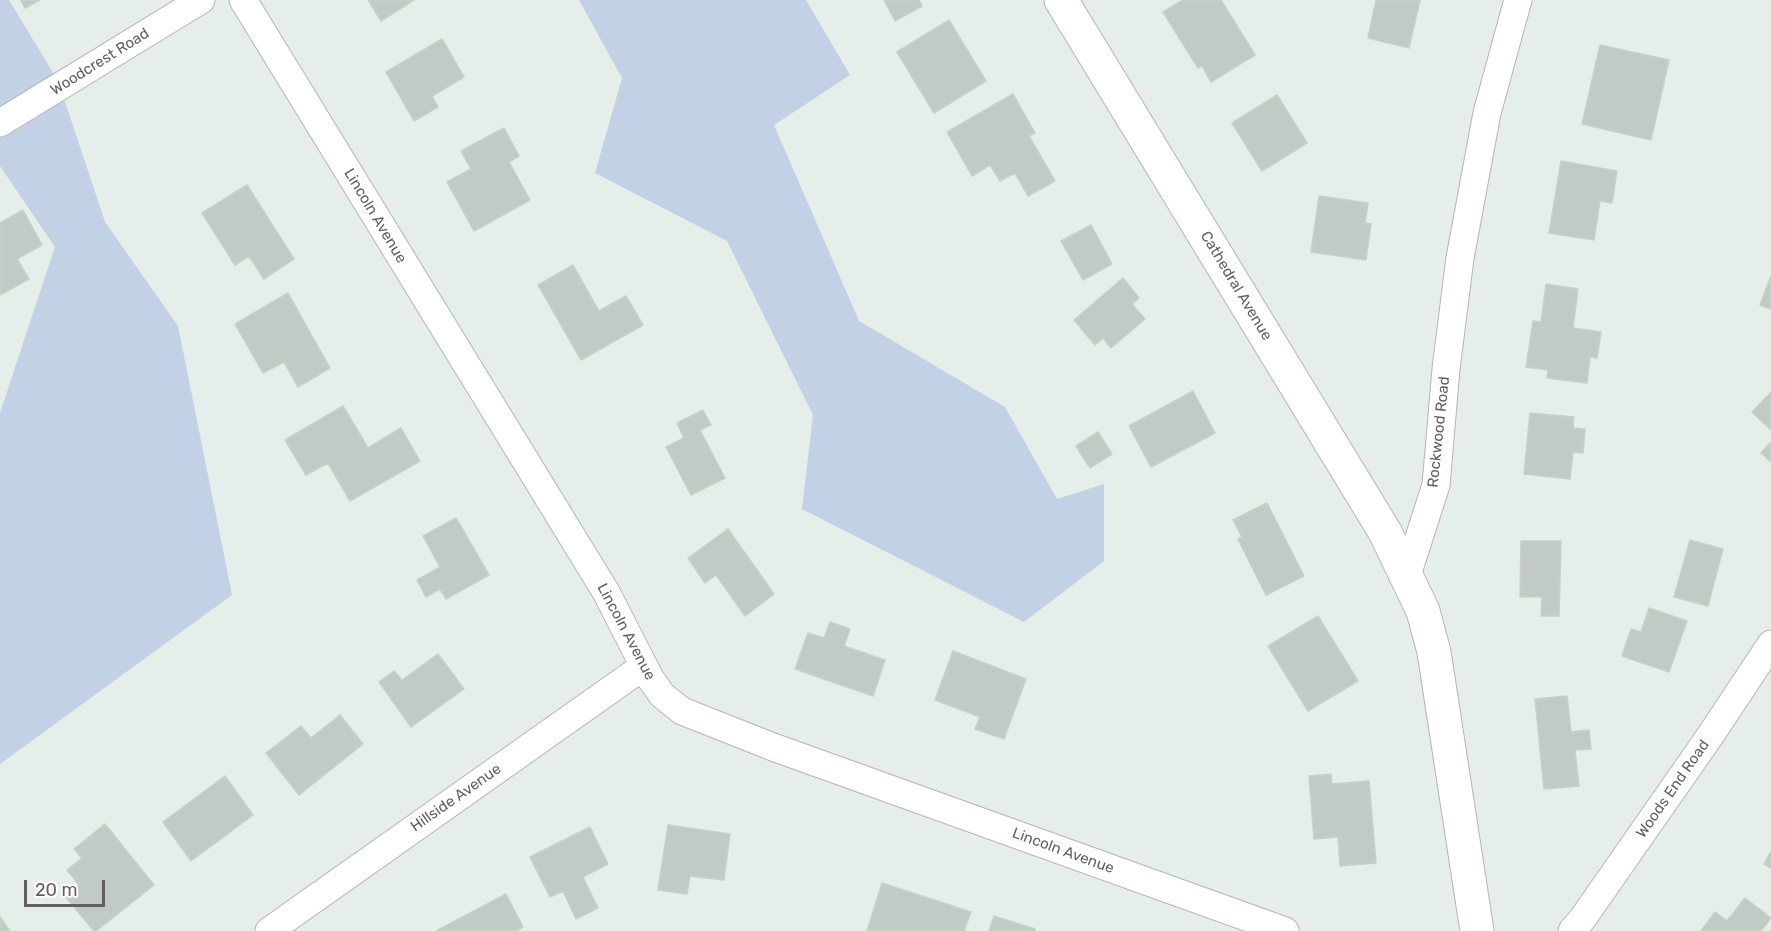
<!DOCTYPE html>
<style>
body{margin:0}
#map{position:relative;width:1771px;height:931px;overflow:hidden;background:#e5eee8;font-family:Rubik,sans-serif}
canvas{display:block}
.scale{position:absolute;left:24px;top:880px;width:81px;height:27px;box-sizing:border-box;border:3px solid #655d64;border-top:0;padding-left:8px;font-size:18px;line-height:21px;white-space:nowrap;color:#655d64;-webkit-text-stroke:4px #fff;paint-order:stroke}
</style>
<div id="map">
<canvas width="1771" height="931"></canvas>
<div class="scale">20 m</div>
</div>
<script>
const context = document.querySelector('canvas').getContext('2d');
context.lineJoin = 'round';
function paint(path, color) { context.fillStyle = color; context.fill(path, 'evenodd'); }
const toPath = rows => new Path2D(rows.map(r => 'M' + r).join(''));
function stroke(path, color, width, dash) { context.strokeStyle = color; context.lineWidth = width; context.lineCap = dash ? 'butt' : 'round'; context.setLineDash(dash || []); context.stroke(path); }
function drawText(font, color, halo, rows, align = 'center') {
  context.font = font + ' Rubik,sans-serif'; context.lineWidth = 4.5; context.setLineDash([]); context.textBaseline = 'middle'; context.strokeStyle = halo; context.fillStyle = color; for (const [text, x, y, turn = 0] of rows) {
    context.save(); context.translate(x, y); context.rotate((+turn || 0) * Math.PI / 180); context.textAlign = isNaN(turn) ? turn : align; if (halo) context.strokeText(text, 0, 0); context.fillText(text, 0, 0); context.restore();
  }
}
paint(toPath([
 [0,0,9,0,58,81,105,222,178,326,232,595,0,764,0,413,55,247,0,166],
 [579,0,806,0,850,75,774,125,859,321,1005,407,1057,499,1104,484,1104,561,1024,622,802,509,813,415,727,241,595,173,622,78]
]), '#c2d1e5');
const building = toPath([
 [21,0,40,0,25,8,21,0],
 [368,0,414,0,381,21,368,0],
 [884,0,919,0,922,6,895,21,884,0],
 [1183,0,1221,0,1255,55,1211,82,1202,66,1198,68,1163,12,1183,0],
 [1376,0,1420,0,1409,48,1368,38,1376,0],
 [949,20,986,81,934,113,897,52,949,20],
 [442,39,464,77,432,96,438,107,414,121,386,72,442,39],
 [1600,45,1669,60,1651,140,1582,124,1600,45],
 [1013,94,1035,133,1029,136,1055,181,1028,196,1015,173,1000,181,990,165,972,176,947,132,1013,94],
 [1277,95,1307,143,1262,171,1232,123,1277,95],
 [504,128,519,156,509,162,530,200,474,231,447,182,471,169,461,151,504,128],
 [1561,161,1617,171,1612,203,1600,201,1594,240,1549,233,1561,161],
 [247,185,294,259,264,279,249,256,235,265,202,213,247,185],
 [1319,196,1368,203,1365,223,1371,224,1366,260,1311,252,1319,196],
 [23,210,42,245,17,259,29,279,0,295,0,223,23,210],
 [1091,225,1112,264,1083,280,1061,241,1091,225],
 [573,265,599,311,626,296,643,325,581,360,538,285,573,265],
 [1771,276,1771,309,1760,305,1771,276],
 [1123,278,1139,298,1132,304,1145,319,1111,348,1103,338,1095,345,1074,320,1123,278],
 [1546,284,1578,289,1573,328,1601,332,1597,358,1590,357,1587,383,1547,378,1548,370,1526,367,1533,321,1541,322,1546,284],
 [288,293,330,368,298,387,284,362,263,373,235,324,288,293],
 [1193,391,1215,433,1151,467,1129,426,1193,391],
 [1771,392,1771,430,1752,412,1771,392],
 [343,406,368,448,401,428,420,461,350,501,328,463,306,475,285,440,343,406],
 [703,410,711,425,700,430,725,478,691,495,666,447,684,438,677,423,703,410],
 [1530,413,1574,417,1573,428,1585,429,1583,453,1573,452,1570,479,1524,474,1530,413],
 [1098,432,1112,454,1090,468,1076,446,1098,432],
 [1771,442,1771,462,1761,453,1771,442],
 [1267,503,1304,576,1266,595,1238,539,1242,537,1233,520,1267,503],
 [456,518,489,575,446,599,440,589,426,597,417,580,440,567,423,536,456,518],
 [728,529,774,594,745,616,716,575,705,583,688,558,728,529],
 [1690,540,1723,549,1708,606,1674,597,1690,540],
 [1521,541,1561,541,1559,616,1541,616,1542,597,1520,597,1521,541],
 [1649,608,1687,621,1669,672,1622,656,1631,629,1641,632,1649,608],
 [1318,616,1358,681,1308,711,1268,646,1318,616],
 [830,622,850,629,844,646,885,660,873,696,795,669,808,633,824,638,830,622],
 [953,651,1026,679,1004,739,975,729,980,717,935,700,953,651],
 [438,654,464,689,411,727,379,682,394,671,402,680,438,654],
 [1567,696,1571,732,1589,730,1591,749,1575,750,1579,786,1544,789,1535,699,1567,696],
 [340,715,363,744,299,795,266,753,301,726,311,738,340,715],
 [1331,774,1332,784,1369,781,1376,863,1340,866,1338,837,1314,839,1309,776,1331,774],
 [225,776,253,815,191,861,163,822,225,776],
 [105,824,154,885,96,931,94,931,65,896,79,885,67,870,82,858,74,849,105,824],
 [668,825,730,834,724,880,690,876,687,894,658,890,668,825],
 [590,827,608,864,583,877,598,908,576,919,563,891,550,897,530,857,590,827],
 [1771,852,1771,868,1764,864,1771,852],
 [882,883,971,912,964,931,867,931,882,883],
 [506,894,523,927,515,931,436,931,506,894],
 [1745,898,1771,918,1761,931,1701,931,1715,912,1727,921,1745,898],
 [994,916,1035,929,1035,931,989,931,994,916],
 [0,917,10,931,0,931,0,917]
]);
paint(building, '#c1cac4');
stroke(building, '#c3d3c7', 1.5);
const minor = toPath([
 [243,0,606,592,650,678,662,695,682,711,773,747,1285,931],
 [0,123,201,0],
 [1407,575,1436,485,1446,369,1460,258,1487,113,1518,0],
 [269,931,644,666],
 [1572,931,1583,918,1710,736,1771,644]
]);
const tertiary = toPath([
 [1061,0,1385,532,1423,611,1434,652,1477,931]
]);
stroke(minor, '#b9b2b8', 29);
stroke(tertiary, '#b9b2b8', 35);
stroke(minor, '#fff', 27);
stroke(tertiary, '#fff', 33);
drawText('15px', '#655d64', '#fff', [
 ["Woodcrest Road",100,62,-32],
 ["Lincoln Avenue",375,216,59],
 ["Cathedral Avenue",1236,286,59],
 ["Rockwood Road",1439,432,-84],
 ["Lincoln Avenue",626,632,62],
 ["Woods End Road",1673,789,-55],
 ["Hillside Avenue",456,798,-35],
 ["Lincoln Avenue",1063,851,20]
]);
</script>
